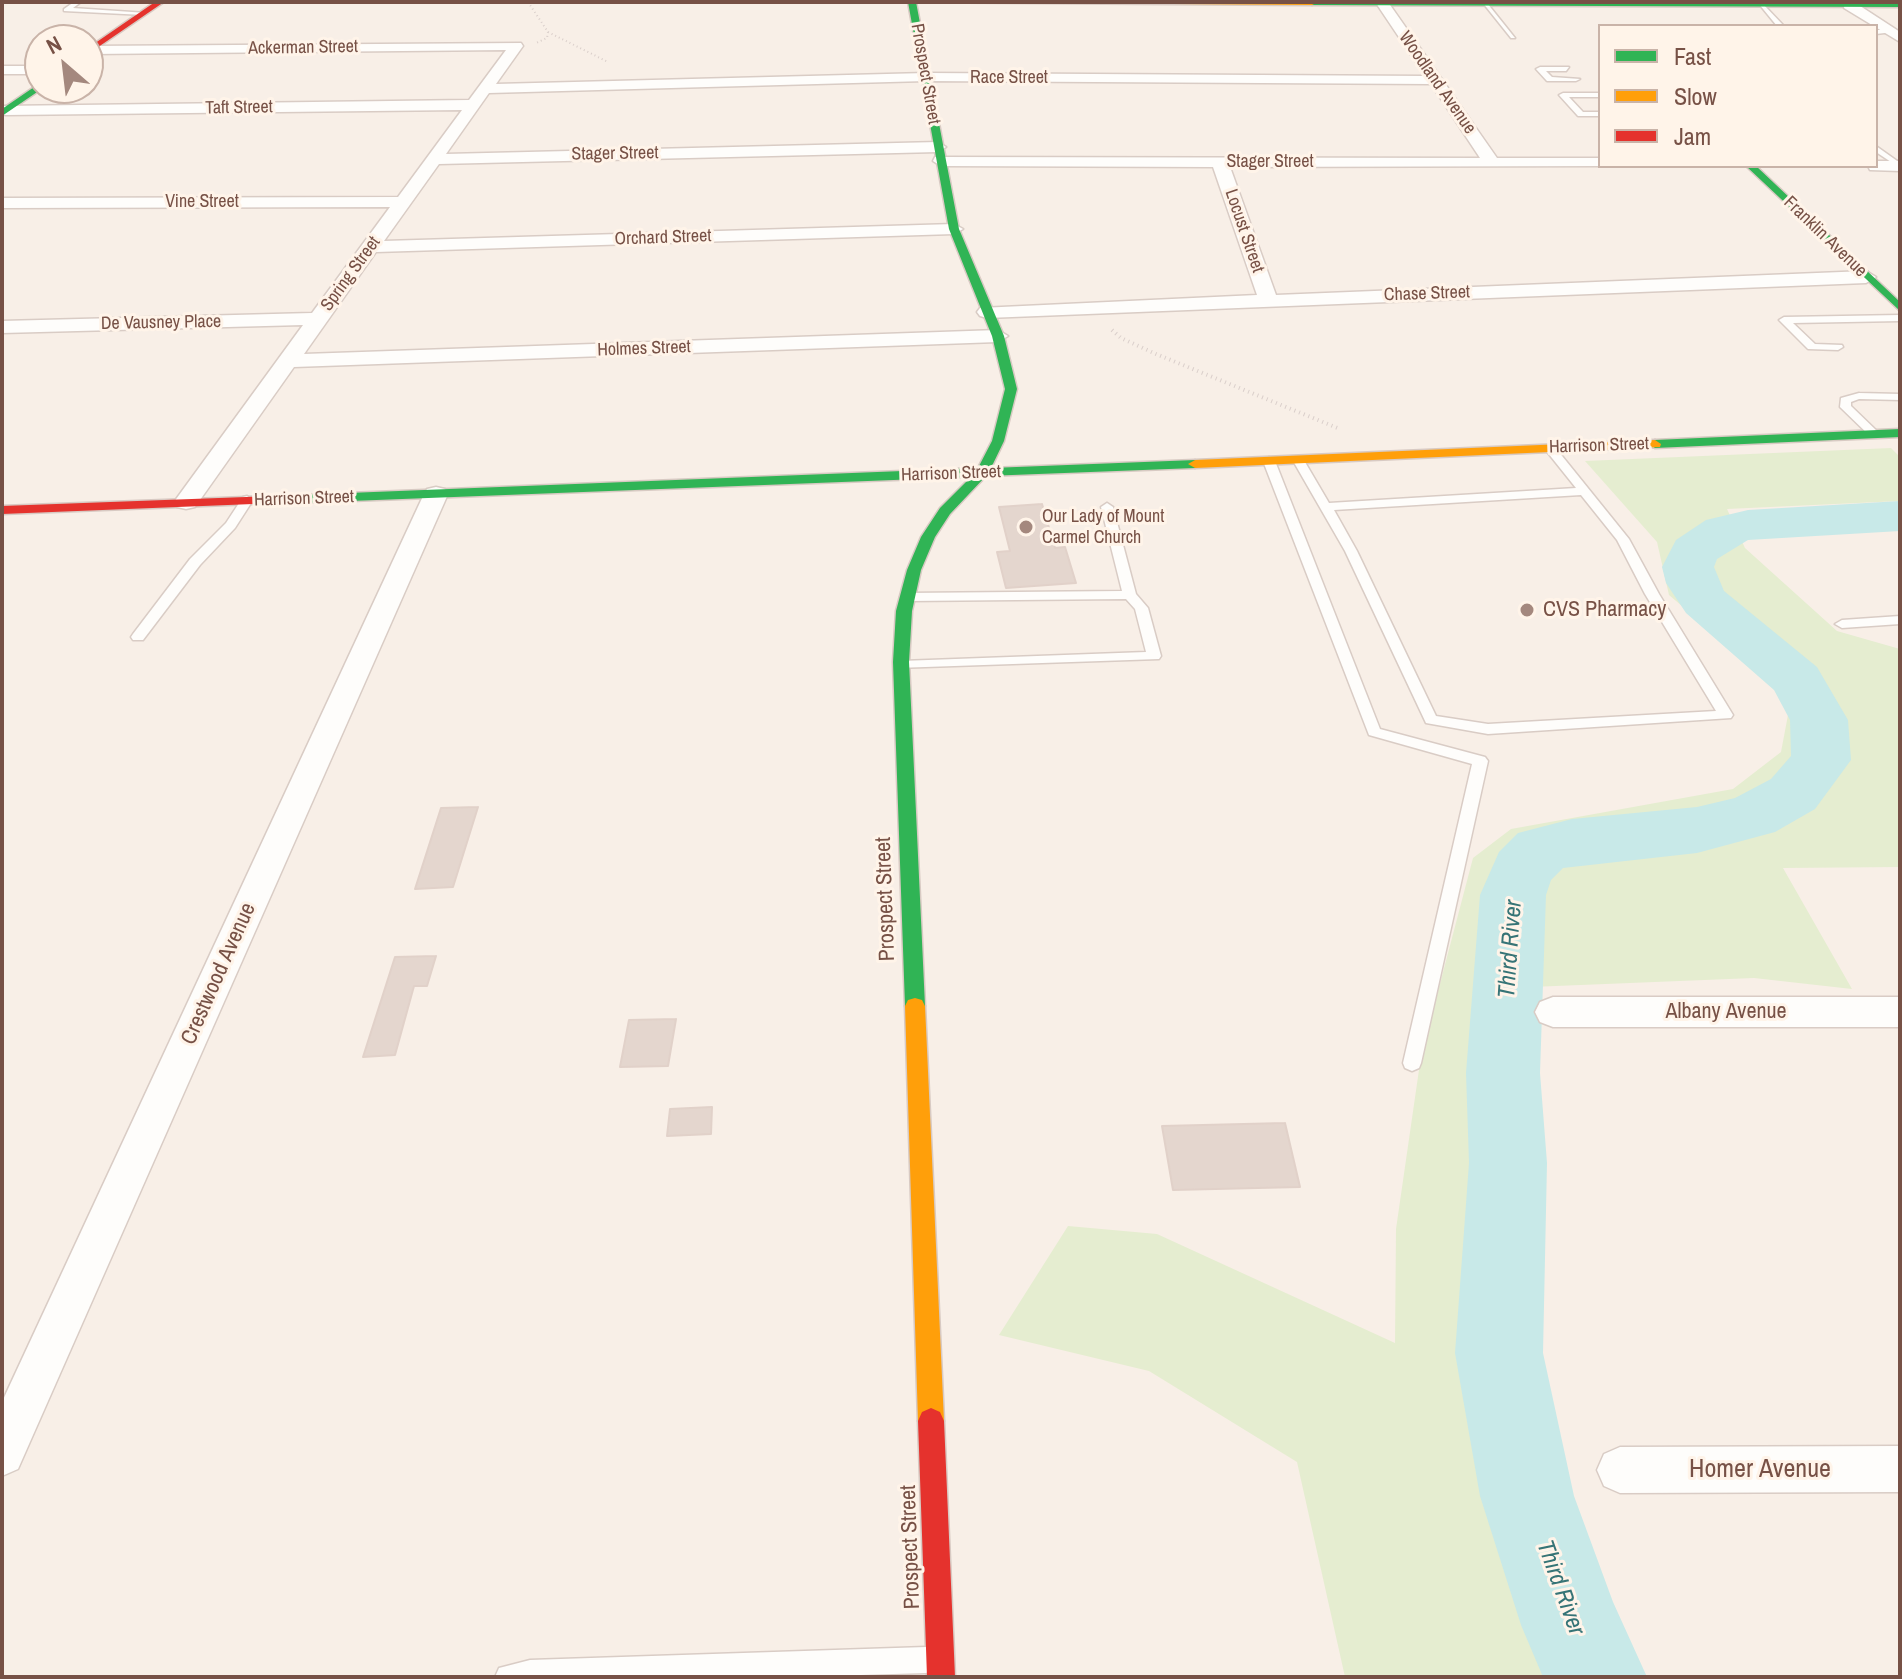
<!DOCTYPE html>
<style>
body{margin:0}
#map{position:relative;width:1902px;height:1679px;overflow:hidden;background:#f8efe7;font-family:"Archivo Narrow",sans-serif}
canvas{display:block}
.frame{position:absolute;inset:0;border:4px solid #775146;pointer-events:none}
.legend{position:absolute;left:1598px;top:24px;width:280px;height:144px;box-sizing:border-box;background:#fff4e9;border:2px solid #c9b3a8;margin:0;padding:10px 14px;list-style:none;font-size:24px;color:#775146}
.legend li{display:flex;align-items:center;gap:16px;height:40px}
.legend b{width:40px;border:2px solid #c9b3a8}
.north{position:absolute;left:24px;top:24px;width:80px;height:80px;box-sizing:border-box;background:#fff4e9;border:2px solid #c9b3a8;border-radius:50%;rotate:332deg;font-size:22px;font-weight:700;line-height:32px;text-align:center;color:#775146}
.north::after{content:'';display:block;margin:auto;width:28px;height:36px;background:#a4887e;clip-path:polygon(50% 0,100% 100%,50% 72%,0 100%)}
</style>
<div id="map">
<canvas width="1902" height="1679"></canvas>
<div class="frame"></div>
<ul class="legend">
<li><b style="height:10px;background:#30b455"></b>Fast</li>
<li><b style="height:10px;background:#ff9f0a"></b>Slow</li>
<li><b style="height:10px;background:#e5322d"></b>Jam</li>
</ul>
<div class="north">N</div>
</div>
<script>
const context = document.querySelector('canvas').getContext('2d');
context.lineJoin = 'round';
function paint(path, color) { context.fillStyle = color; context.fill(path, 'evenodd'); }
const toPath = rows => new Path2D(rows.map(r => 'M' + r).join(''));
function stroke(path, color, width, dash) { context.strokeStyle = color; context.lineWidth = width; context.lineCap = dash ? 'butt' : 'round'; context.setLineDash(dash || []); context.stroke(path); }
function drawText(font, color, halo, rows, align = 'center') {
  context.font = font + ' "Archivo Narrow",sans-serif'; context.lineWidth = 6; context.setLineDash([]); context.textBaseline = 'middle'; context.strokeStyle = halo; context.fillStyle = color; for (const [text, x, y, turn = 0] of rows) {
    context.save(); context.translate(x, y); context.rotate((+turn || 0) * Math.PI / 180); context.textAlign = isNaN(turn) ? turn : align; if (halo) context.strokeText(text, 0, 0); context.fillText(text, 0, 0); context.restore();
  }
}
paint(toPath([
 [1891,448,1900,457,1900,501,1727,509,1745,548,1837,631,1900,649,1900,867,1783,868,1852,989,1754,978,1531,987,1507,995,1503,1073,1508,1163,1501,1264,1499,1353,1527,1496,1571,1625,1622,1677,1345,1677,1297,1462,1149,1371,999,1335,1068,1226,1157,1234,1395,1343,1396,1229,1421,1056,1473,858,1511,829,1733,789,1781,752,1791,699,1669,595,1657,542,1585,461]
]), '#e5edd0');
paint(toPath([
 [1900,501,1900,531,1748,540,1717,559,1714,567,1724,591,1817,667,1848,720,1851,760,1815,809,1775,832,1697,853,1563,868,1551,880,1546,895,1540,1073,1547,1163,1543,1353,1574,1496,1613,1602,1647,1677,1543,1677,1521,1625,1480,1496,1455,1353,1469,1163,1466,1073,1480,895,1499,852,1518,833,1572,819,1697,807,1735,798,1771,779,1791,756,1790,720,1774,690,1686,613,1666,583,1662,567,1676,540,1706,520,1748,510,1900,501]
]), '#c8e9e8');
const building = toPath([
 [1042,504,1055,548,1065,547,1076,583,1006,588,997,552,1010,551,999,507,1042,504],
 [478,807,453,887,415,889,441,808,478,807],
 [436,956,427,986,414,986,395,1055,363,1057,395,957,436,956],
 [676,1019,668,1066,620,1067,629,1020,676,1019],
 [712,1107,711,1134,667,1136,670,1109,712,1107],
 [1285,1123,1300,1187,1173,1190,1162,1126,1285,1123]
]);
paint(building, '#e4d6ce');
stroke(building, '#e1d1c9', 2);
const lane = toPath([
 [74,2,81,2,73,8,147,13,144,15,64,11,64,9,74,2],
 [1483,3,1487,3,1515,38,1511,38,1483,3],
 [1759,4,1763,4,1784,26,1777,26,1759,4],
 [1876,30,1890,30,1893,32,1876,34,1876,30],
 [1540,67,1569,67,1566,71,1546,71,1552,77,1580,79,1576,81,1547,81,1536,69,1540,67],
 [1563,93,1600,93,1600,97,1569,97,1583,112,1600,112,1600,116,1578,116,1559,95,1563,93],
 [1876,146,1900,163,1900,168,1876,152,1876,146],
 [1900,315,1900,321,1793,323,1815,344,1842,345,1843,347,1838,350,1808,349,1779,320,1784,317,1900,315],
 [1859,393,1900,394,1900,400,1859,399,1851,402,1851,406,1878,432,1878,436,1870,436,1840,407,1841,398,1859,393],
 [1550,445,1554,446,1629,539,1659,594,1733,715,1731,718,1488,734,1426,723,1345,551,1292,459,1302,457,1329,503,1576,488,1544,448,1550,445],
 [1581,495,1617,540,1645,594,1716,711,1488,724,1436,716,1357,551,1334,510,1581,495],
 [1269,457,1275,461,1380,729,1485,757,1488,761,1421,1063,1419,1068,1412,1071,1405,1068,1403,1063,1472,764,1369,735,1263,461,1269,457],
 [247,496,253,500,235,528,200,565,143,640,133,640,131,637,133,634,190,559,226,523,243,497,247,496],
 [1107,503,1113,507,1136,594,1148,608,1161,656,1159,659,896,668,894,665,901,661,1146,652,1135,609,1126,599,907,601,900,597,907,593,1122,591,1101,507,1107,503],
 [1900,616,1900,624,1842,628,1835,624,1842,620,1900,616],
 [926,1647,935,1651,939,1660,935,1669,926,1673,795,1677,495,1677,499,1668,530,1660,926,1647]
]);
const street = toPath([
 [1388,2,1497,158,1600,158,1600,166,1606,166,1230,167,1276,295,1866,271,1876,277,1866,283,987,318,980,316,977,312,980,308,1257,295,1213,167,941,166,933,161,935,157,1480,158,1431,84,926,81,489,93,446,154,938,142,946,147,938,152,439,164,384,241,954,224,963,229,954,234,376,252,304,354,998,330,1008,336,998,342,294,367,195,507,186,509,177,507,174,502,303,325,2,333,2,321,312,313,390,207,2,208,2,198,398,197,462,110,6,115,2,114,2,106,469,100,506,50,91,54,88,53,88,47,91,46,521,43,523,46,496,84,926,73,1425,76,1376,3,1388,2],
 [1845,2,1854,2,1900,32,1900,42,1844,8,1845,2],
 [2,66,40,66,40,74,2,74,2,66],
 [1876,161,1900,161,1900,171,1870,170,1868,166,1876,166,1876,161],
 [436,487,445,489,448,494,18,1469,2,1476,2,1402,424,494,427,489,436,487],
 [1553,997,1900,997,1900,1027,1553,1027,1540,1022,1535,1012,1540,1002,1553,997],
 [1900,1446,1900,1492,1620,1493,1604,1486,1597,1470,1604,1454,1620,1447,1900,1446]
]);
const fast = toPath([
 [908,2,916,2,959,229,1004,336,1017,389,1004,441,991,468,1195,460,1202,464,1195,468,986,476,950,514,935,537,921,570,912,611,909,662,925,1006,922,1012,915,1014,908,1012,905,1006,893,662,896,611,907,570,921,537,940,508,971,477,273,504,266,500,273,496,978,468,992,441,1005,389,992,336,949,229,908,2],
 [1309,2,1900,3,1900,7,1312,5,1309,2],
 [40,83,40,88,43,88,2,116,2,109,40,83],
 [1746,166,1756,166,1900,302,1900,311,1746,166],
 [1900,429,1900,437,1655,448,1649,444,1655,440,1900,429]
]);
const slow = toPath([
 [898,2,1315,2,1316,3,1312,5,898,2],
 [1655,440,1661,444,1660,447,1195,468,1188,464,1195,460,1655,440],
 [915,998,922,1000,925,1006,944,1421,940,1430,931,1434,922,1430,918,1421,905,1006,908,1000,915,998]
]);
const jam = toPath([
 [155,2,164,2,88,54,88,48,155,2],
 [273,496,280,500,278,503,2,514,2,506,273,496],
 [931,1408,940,1412,944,1421,955,1677,927,1677,918,1421,922,1412,931,1408]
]);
stroke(lane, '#d9ccc5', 3);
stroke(street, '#d9ccc5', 3);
stroke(fast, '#d8cac3', 3);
stroke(slow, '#d8cac3', 3);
stroke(jam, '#d8cac3', 3);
stroke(toPath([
 [528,2,548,32,547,38,536,43],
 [548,32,608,62]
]), '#dacfcb', 2, [1, 3]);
stroke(toPath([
 [1112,330,1121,338,1156,354,1340,429]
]), '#dacfcb', 4, [1, 4]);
paint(lane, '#fefdfb');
paint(street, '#fefdfb');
paint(fast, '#30b455');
paint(slow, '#ff9f0a');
paint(jam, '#e5322d');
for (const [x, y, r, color] of [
 [1026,527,8,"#a4887e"],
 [1527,610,8,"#a4887e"]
]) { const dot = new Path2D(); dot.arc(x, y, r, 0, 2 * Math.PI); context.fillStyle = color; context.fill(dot); stroke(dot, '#fff4e9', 3); }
drawText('18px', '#775146', '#fff4e9', [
 ["Ackerman Street",303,48,-1],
 ["Prospect Street",925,74,80],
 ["Race Street",1009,78],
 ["Woodland Avenue",1437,83,55],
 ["Taft Street",239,108,-1],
 ["Stager Street",615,154,-1],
 ["Stager Street",1270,162],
 ["Vine Street",202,202],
 ["Locust Street",1244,231,71],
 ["Franklin Avenue",1825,237,44],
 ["Orchard Street",663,238,-2],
 ["Spring Street",351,274,-54],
 ["Chase Street",1427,294,-2],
 ["De Vausney Place",161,323,-1],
 ["Holmes Street",644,349,-2],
 ["Harrison Street",1599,446,-2],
 ["Harrison Street",951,474,-2],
 ["Harrison Street",304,499,-2]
]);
drawText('18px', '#775146', '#fff4e9', [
 ["Our Lady of Mount",1042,517],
 ["Carmel Church",1042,538]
], 'left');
drawText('22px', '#775146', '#fff4e9', [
 ["CVS Pharmacy",1543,610]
], 'left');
drawText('22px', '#775146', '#fff4e9', [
 ["Prospect Street",886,899,-92],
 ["Crestwood Avenue",219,974,-66],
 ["Albany Avenue",1726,1012],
 ["Prospect Street",911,1547,-92]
]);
drawText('italic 24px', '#367476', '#fff4e9', [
 ["Third River",1511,949,-86],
 ["Third River",1560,1588,70]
]);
drawText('26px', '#775146', '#fff4e9', [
 ["Homer Avenue",1760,1470]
]);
</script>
